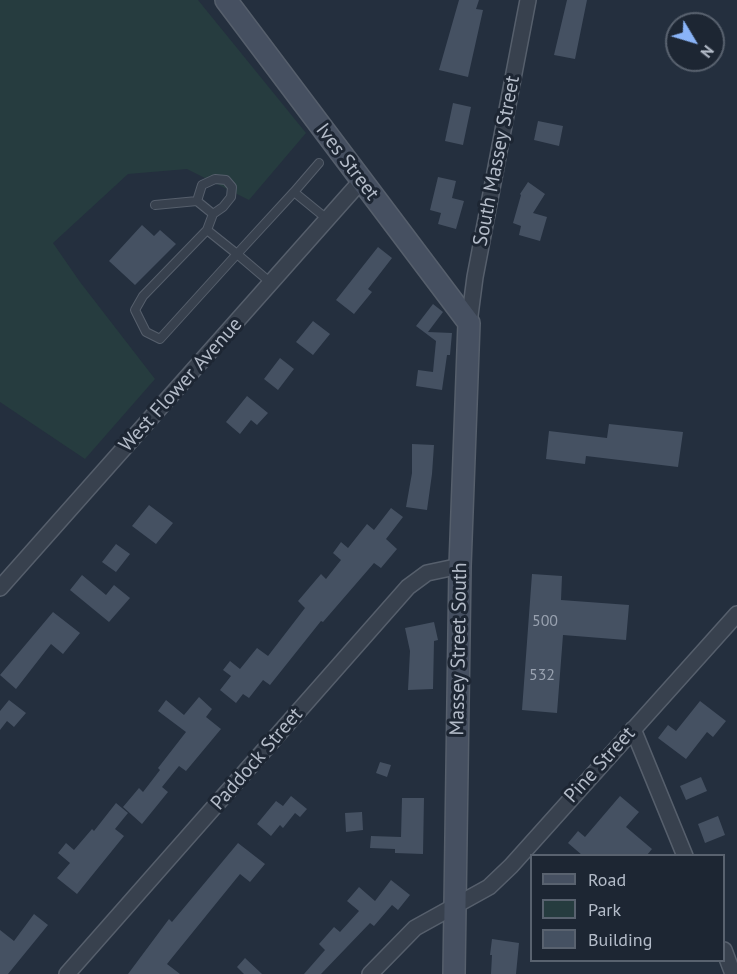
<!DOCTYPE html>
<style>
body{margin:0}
#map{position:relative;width:737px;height:974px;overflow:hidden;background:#242f3e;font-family:"PT Sans",sans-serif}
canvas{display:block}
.legend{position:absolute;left:530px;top:854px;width:195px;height:108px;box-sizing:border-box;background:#1d2633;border:2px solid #59626f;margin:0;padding:8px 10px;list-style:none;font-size:18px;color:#b4bcc9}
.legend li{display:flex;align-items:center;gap:12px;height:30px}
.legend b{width:30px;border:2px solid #59626f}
.north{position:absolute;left:665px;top:12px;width:60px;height:60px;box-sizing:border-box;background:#1d2633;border:2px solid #59626f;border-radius:50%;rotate:128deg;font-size:16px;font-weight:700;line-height:24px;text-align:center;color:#b4bcc9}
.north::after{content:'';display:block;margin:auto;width:21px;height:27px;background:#8ab4f8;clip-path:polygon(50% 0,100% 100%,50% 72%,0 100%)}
</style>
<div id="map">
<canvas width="737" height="974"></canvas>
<ul class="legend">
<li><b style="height:8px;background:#465061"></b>Road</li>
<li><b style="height:16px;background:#263c3f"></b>Park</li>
<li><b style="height:16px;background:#455162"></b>Building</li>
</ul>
<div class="north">N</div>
</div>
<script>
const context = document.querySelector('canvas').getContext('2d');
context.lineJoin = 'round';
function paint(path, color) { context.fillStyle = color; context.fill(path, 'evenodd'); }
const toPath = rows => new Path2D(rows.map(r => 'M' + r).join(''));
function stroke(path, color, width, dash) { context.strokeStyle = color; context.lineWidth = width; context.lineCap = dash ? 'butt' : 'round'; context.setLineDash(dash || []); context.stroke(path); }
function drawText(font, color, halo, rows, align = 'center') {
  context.font = font + ' "PT Sans",sans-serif'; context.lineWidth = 6; context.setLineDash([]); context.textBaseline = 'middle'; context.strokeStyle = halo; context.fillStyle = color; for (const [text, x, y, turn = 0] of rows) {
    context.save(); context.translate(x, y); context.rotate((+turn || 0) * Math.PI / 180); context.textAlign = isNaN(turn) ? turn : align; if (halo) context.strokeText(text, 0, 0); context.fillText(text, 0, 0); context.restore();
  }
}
paint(toPath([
 [0,0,198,0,306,133,249,200,187,169,128,174,53,243,80,282,155,379,85,459,0,402]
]), '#263c3f');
paint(toPath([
 [459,0,479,0,476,9,483,10,468,77,439,70],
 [567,0,587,0,575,59,554,55],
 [453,103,471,107,463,145,445,141],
 [538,121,563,126,559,146,534,140],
 [438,177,456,181,452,198,464,201,456,229,438,224,441,213,430,210],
 [528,182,545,194,533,213,547,217,540,241,519,235,521,226,513,223,521,195,520,194],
 [142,225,154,236,160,230,176,244,135,285,109,261],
 [378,247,392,258,368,289,372,292,354,314,336,300],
 [433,304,443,312,428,332,452,333,450,355,447,355,442,390,416,386,418,370,433,372,436,341,416,326],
 [313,321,330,334,313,355,296,342],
 [280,358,294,369,278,390,264,379],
 [247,396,268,413,257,425,251,420,240,434,226,422],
 [609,424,683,432,678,467,586,456,585,464,546,459,549,431,607,438],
 [412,444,434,445,432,474,427,510,406,507,412,473],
 [149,505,173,523,156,544,132,526],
 [391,508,403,517,386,539,397,549,381,568,374,563,323,622,321,621,270,685,263,680,249,698,243,694,236,703,220,690,231,676,223,670,230,661,240,669,257,648,268,656,305,608,298,601,321,574,326,579,341,560,333,553,341,542,348,548,367,524,374,530],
 [116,544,130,554,116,572,102,562],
 [532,574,562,576,561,600,629,605,626,640,563,635,557,713,522,710],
 [82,575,106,595,114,585,130,598,109,622,70,590],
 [53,612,80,633,63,654,51,644,16,689,0,675],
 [434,622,438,640,434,641,433,689,408,690,410,651,405,628],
 [199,697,212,709,206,717,221,729,186,771,179,766,162,787,168,792,142,824,123,807,139,788,143,792,160,770,158,768,186,732,158,711,166,700,184,715],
 [9,700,26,713,14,727,7,721,0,730,0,711],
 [700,701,726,721,713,737,707,732,686,759,658,738,668,725,676,731],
 [380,762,391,765,387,777,376,773],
 [701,777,707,791,686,800,680,786],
 [291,796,307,809,300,817,295,813,283,828,280,825,271,836,257,824,276,801,283,806],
 [620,796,639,812,626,827,652,849,647,855,582,855,568,843,578,831,585,837],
 [402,798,424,798,423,854,395,853,395,849,370,848,371,836,401,837],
 [116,803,128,813,115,829,124,836,77,894,57,878,70,863,58,853,66,843,74,850,92,829,94,831],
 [362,812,363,830,346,832,345,813],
 [718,816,725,835,705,843,698,824],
 [238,843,265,864,250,882,240,874,171,959,167,964,180,974,128,974,169,919,172,922],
 [391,880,410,895,398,910,392,905,374,926,370,923,321,974,304,974,325,950,319,944,334,927,340,932,359,911,347,901,359,887,375,901],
 [34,914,48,925,8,974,0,974,0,930,14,941],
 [492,939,519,943,516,974,491,974,492,955,490,955],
 [245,958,262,974,244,974,237,967]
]), '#455162');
const lane = toPath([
 [294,192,319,163],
 [155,205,197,201],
 [207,230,213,214,223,207,231,197,232,187,226,180,215,179,202,185,197,201,213,214],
 [271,283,237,254,207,230,143,296,135,310,146,332,160,339,237,254,294,192,327,219]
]);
const street = toPath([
 [469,323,475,277,528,0],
 [0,588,361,181],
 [633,729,685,856],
 [724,950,733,974],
 [67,974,408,587,427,573,460,566],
 [370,974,415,928,489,887,511,866,737,614]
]);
const secondary = toPath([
 [226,0,469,323,460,566,454,974]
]);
stroke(lane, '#565f6c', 10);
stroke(street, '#565f6c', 18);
stroke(secondary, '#565f6c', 24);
stroke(lane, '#38414e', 8);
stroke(street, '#38414e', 15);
stroke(secondary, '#465061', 21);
drawText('16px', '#98a1af', null, [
 ["500",545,621],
 ["532",542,675]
]);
drawText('20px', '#b4bcc9', '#1d2633', [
 ["South Massey Street",497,161,-79],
 ["Ives Street",347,162,53],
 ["West Flower Avenue",181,385,-48],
 ["Massey Street South",459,649,-89],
 ["Paddock Street",257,759,-49],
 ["Pine Street",600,765,-48]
]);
</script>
